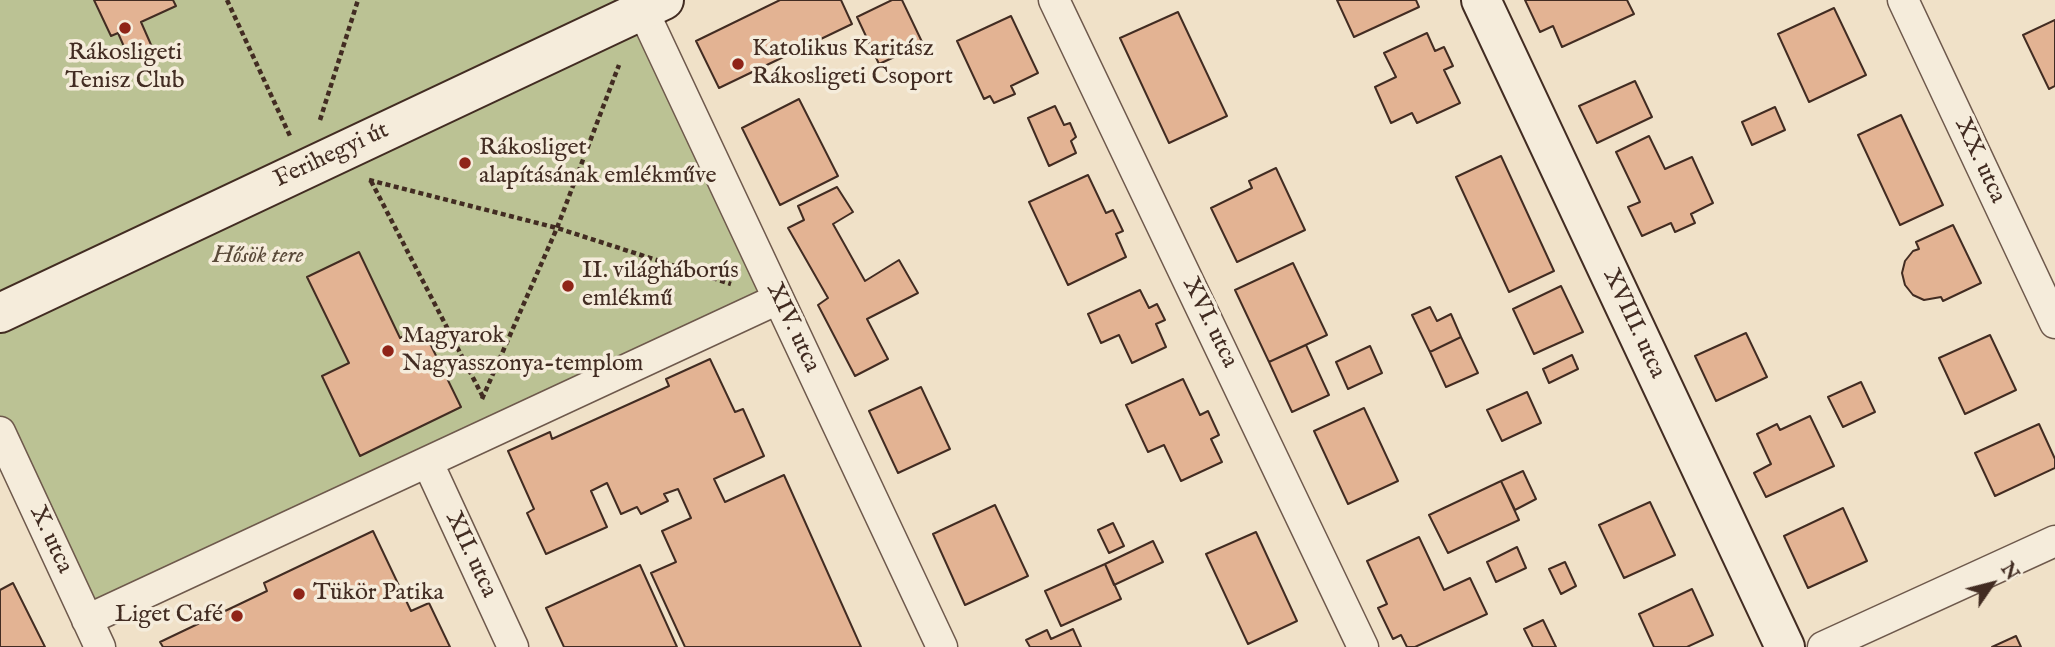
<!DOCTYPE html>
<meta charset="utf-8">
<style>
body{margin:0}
#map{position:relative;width:2055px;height:647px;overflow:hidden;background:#f0e1c8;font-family:"IM FELL English",serif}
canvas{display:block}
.north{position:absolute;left:1957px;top:549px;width:70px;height:70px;-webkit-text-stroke:5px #f5ecdb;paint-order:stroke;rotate:55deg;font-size:19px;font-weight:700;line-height:28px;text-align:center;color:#422c22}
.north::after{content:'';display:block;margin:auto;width:24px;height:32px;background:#422c22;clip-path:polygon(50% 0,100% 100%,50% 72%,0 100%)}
</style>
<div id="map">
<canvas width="2055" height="647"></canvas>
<div class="north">N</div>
</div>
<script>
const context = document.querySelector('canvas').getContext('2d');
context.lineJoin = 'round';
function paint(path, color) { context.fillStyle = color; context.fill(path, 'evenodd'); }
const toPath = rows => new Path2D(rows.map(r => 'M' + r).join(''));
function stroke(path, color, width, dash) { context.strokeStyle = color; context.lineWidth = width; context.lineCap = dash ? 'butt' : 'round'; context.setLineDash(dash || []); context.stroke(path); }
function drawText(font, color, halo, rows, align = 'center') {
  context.font = font + ' "IM FELL English",serif'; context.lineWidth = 7; context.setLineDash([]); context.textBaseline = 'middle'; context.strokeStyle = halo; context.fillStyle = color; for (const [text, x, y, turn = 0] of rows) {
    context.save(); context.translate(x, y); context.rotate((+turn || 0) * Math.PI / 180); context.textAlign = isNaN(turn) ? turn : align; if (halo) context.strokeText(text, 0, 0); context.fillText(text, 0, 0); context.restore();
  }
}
paint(toPath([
 [0,0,638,0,778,299,87,620,0,432]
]), '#bbc294');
const building = toPath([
 [94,0,173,0,176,6,141,22,152,47,129,58,118,33,111,36,94,0],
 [780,0,841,0,852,24,719,88,696,41,780,0],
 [892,0,902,0,923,44,879,64,857,17,892,0],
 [1337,0,1416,0,1419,7,1354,37,1337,0],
 [1525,0,1627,0,1634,14,1562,47,1553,26,1540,32,1525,0],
 [1834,8,1866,75,1809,102,1778,34,1834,8],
 [1178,12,1227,116,1169,143,1120,38,1178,12],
 [1011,16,1038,73,1011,86,1015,94,994,103,990,96,984,99,957,41,1011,16],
 [2055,20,2055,86,2049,89,2023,35,2055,20],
 [1427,33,1435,51,1444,47,1453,66,1444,70,1460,103,1417,123,1412,113,1391,123,1375,87,1396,77,1384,53,1427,33],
 [1635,81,1652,117,1597,143,1579,106,1635,81],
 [799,99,838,176,780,205,742,128,799,99],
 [1055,106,1064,125,1070,123,1076,137,1071,141,1076,153,1049,166,1028,118,1055,106],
 [1775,107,1785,130,1752,145,1742,122,1775,107],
 [1901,115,1943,205,1900,225,1858,135,1901,115],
 [1649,136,1665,169,1692,157,1713,203,1691,214,1695,223,1675,232,1671,223,1642,236,1628,207,1640,202,1616,152,1649,136],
 [1501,156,1554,271,1509,292,1456,177,1501,156],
 [1276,168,1305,230,1237,262,1211,208,1252,188,1249,181,1276,168],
 [1088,175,1106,213,1113,210,1123,231,1116,234,1126,257,1068,285,1029,202,1088,175],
 [837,187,853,212,833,224,865,281,899,260,918,293,867,319,888,359,855,376,818,305,828,298,788,228,804,220,798,206,837,187],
 [1953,225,1981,283,1943,301,1941,297,1924,300,1913,295,1905,285,1902,273,1905,261,1913,251,1919,249,1916,242,1953,225],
 [359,252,400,338,422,327,461,407,360,456,322,376,349,363,307,277,359,252],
 [1293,263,1327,335,1269,362,1235,290,1293,263],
 [1561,286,1583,332,1534,354,1513,309,1561,286],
 [1140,290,1149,308,1157,304,1165,320,1156,324,1166,347,1132,363,1119,335,1101,343,1088,314,1140,290],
 [1430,307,1437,321,1451,314,1461,337,1430,352,1412,315,1430,307],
 [1746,333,1767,377,1716,401,1695,356,1746,333],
 [1990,335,2016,390,1965,414,1939,358,1990,335],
 [1461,337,1478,373,1446,387,1430,352,1461,337],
 [1306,345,1329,395,1292,412,1269,362,1306,345],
 [1370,346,1382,373,1348,389,1336,362,1370,346],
 [1572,355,1578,369,1549,383,1543,369,1572,355],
 [710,359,735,412,743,409,764,456,714,479,725,502,784,475,861,647,685,647,651,573,676,562,662,531,691,518,678,489,664,494,668,501,641,514,637,507,621,514,607,483,591,491,607,527,546,554,527,513,534,509,508,451,550,432,552,439,669,386,666,379,710,359],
 [1183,379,1200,415,1208,411,1219,435,1211,439,1222,462,1181,481,1164,445,1148,452,1126,405,1183,379],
 [1861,382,1875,412,1843,427,1828,397,1861,382],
 [921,387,950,449,898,473,869,411,921,387],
 [1527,392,1541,423,1502,441,1487,410,1527,392],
 [1364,408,1398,481,1348,504,1314,431,1364,408],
 [1810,416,1834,466,1766,497,1754,473,1771,464,1757,434,1777,424,1780,430,1810,416],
 [2039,424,2055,459,2055,468,1995,496,1975,453,2039,424],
 [1523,471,1536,499,1515,510,1501,481,1523,471],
 [1501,481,1519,520,1448,553,1429,515,1501,481],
 [1650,502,1675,555,1624,578,1599,525,1650,502],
 [995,505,1028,576,965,605,933,534,995,505],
 [1843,508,1867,561,1808,588,1784,536,1843,508],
 [1113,523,1124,546,1109,553,1098,530,1113,523],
 [373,531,411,611,429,603,450,647,163,647,160,642,267,591,264,583,373,531],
 [1256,532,1297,621,1248,644,1206,554,1256,532],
 [1419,537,1444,590,1470,578,1487,614,1415,647,1407,647,1401,635,1393,639,1378,608,1387,604,1367,561,1419,537],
 [1153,541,1163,562,1114,585,1105,564,1153,541],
 [1517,547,1526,568,1496,582,1487,562,1517,547],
 [1565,562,1576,586,1561,594,1549,569,1565,562],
 [1105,564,1121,599,1061,626,1045,591,1105,564],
 [640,565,677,647,564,647,546,608,640,565],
 [13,583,45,647,0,647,0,590,13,583],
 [1692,589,1713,635,1687,647,1654,647,1639,614,1692,589],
 [1543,620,1556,647,1533,647,1524,629,1543,620],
 [1073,629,1081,647,1030,647,1026,640,1047,630,1051,639,1073,629],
 [2016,636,2021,647,1992,647,2016,636]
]);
paint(building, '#e3b393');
stroke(building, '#422c22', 2);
const street = toPath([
 [638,0,942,647],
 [1054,0,1363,647],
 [1903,0,2055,323],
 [0,432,100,647],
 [428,463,513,647],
 [87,620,778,299],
 [1823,647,2055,541]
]);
const secondary = toPath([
 [1481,0,1785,647],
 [0,313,664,0]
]);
stroke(street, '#6e594c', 33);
stroke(secondary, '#422c22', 42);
stroke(toPath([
 [227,0,290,136],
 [320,120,358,0],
 [369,180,557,228,731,284],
 [371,181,483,397],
 [482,399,557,228,619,65]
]), '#422c22', 4.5, [5, 3.5]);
stroke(street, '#f5ecdb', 30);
stroke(secondary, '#f5ecdb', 38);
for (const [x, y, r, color] of [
 [125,28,7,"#8f2418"],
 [738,64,7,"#8f2418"],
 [465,163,7,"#8f2418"],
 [568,286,7,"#8f2418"],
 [388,351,7,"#8f2418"],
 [299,594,7,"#8f2418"],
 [237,616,7,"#8f2418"]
]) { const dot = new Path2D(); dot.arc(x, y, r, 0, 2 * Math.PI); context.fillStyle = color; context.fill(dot); stroke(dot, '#f5ecdb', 2.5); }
drawText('24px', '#422c22', '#f5ecdb', [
 ["Katolikus Karitász",752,50],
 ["Rákosligeti Csoport",752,78],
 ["Rákosligeti",125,54,"center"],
 ["Tenisz Club",125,82,"center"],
 ["Rákosliget",479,149],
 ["alapításának emlékműve",479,177],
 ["II. világháborús",582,272],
 ["emlékmű",582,300],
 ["Magyarok",402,337],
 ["Nagyasszonya-templom",402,365],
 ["Tükör Patika",313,594],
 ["Liget Café",223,616,"right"]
], 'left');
drawText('24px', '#422c22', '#f5ecdb', [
 ["Ferihegyi út",332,156,-25],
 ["XX. utca",1979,161,65],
 ["XVI. utca",1209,323,64],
 ["XVIII. utca",1633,324,65],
 ["XIV. utca",792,328,65],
 ["X. utca",50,540,65],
 ["XII. utca",470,555,65]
]);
drawText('italic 24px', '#5a4a39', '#f5ecdb', [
 ["Hősök tere",258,257]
]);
</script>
